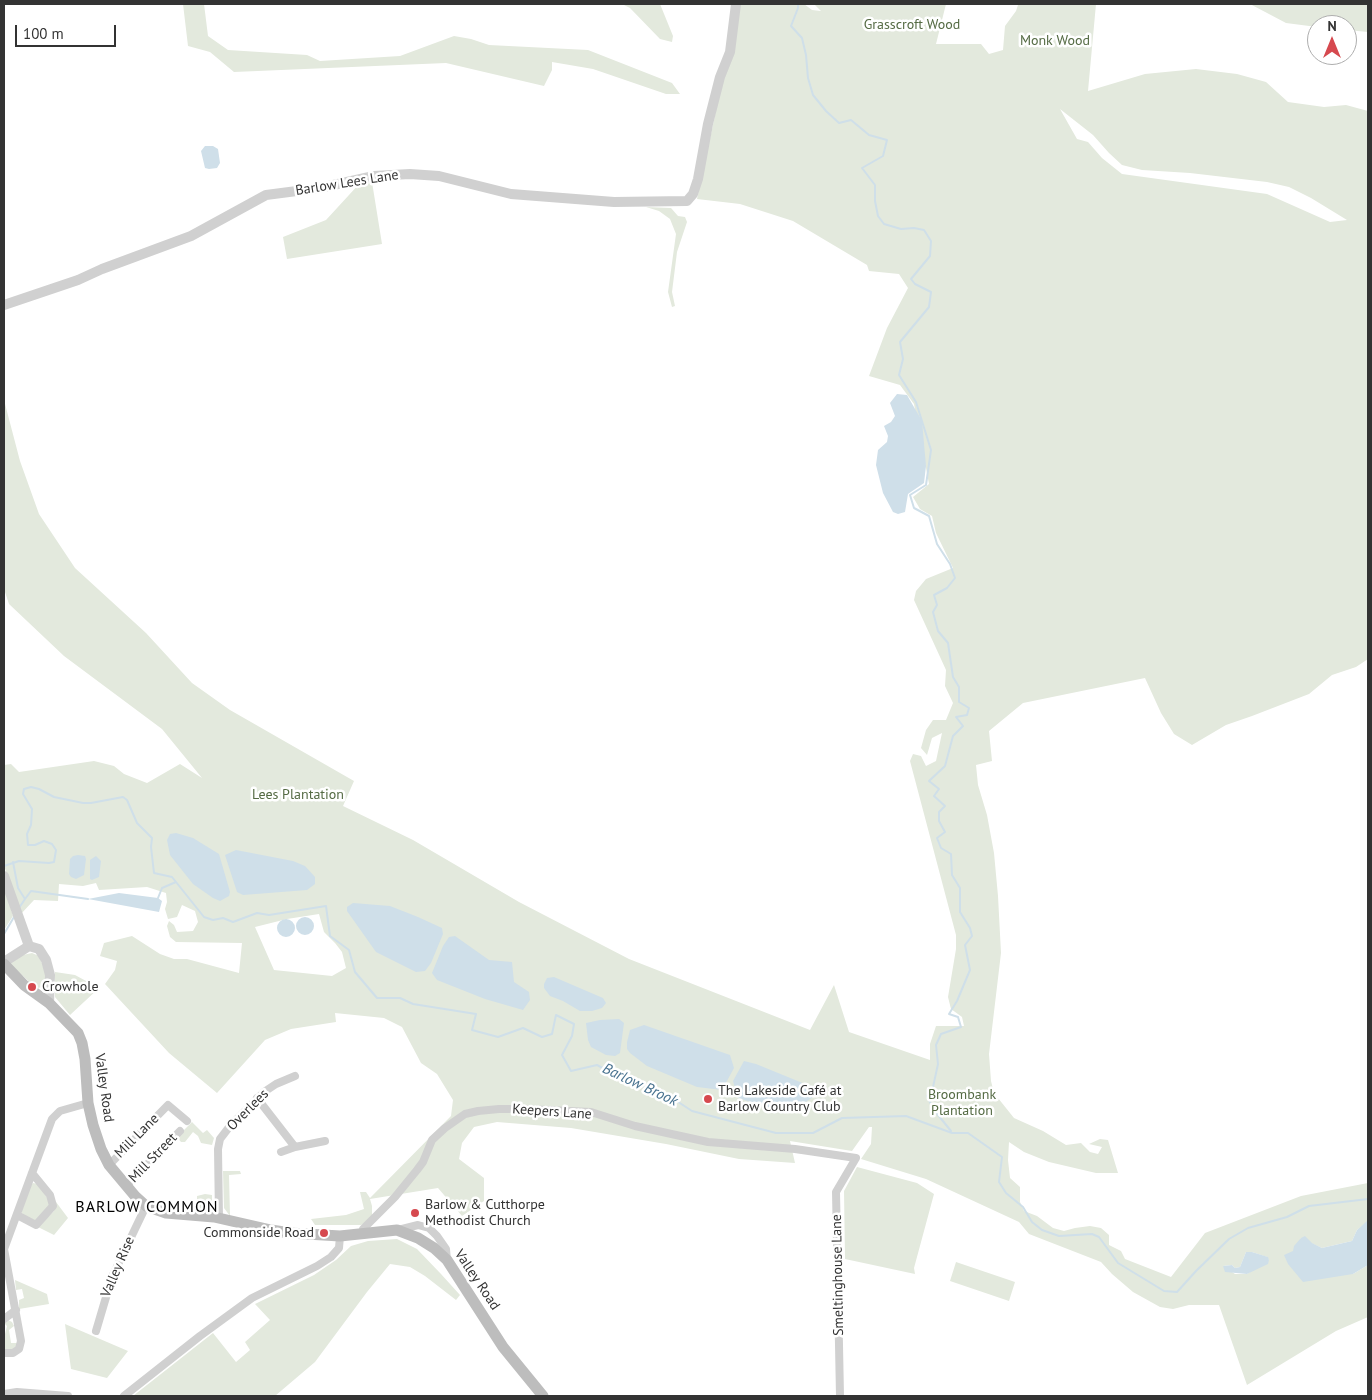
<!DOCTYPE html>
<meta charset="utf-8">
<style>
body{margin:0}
#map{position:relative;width:1372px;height:1400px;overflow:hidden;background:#fff;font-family:"PT Sans",sans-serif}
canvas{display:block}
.frame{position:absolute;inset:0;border:5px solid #333;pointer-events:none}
.north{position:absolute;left:1307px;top:15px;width:50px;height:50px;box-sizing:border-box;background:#fff;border:1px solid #adadad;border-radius:50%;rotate:0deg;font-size:14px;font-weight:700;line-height:20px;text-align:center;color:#333}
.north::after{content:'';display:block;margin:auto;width:18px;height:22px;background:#d6494f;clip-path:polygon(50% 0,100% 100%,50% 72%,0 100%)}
.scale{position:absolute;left:15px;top:25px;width:101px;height:22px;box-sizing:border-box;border:2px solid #333;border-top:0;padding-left:6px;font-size:15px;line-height:18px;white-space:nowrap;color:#333;-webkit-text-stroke:4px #fff;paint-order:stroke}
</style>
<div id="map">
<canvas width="1372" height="1400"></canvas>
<div class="frame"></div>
<div class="north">N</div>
<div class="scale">100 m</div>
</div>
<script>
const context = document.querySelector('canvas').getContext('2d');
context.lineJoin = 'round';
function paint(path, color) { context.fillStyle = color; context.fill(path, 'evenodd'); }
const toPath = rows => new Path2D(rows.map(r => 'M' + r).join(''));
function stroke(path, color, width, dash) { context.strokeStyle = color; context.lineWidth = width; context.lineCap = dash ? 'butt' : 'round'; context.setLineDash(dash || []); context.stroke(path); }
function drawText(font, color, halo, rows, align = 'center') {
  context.font = font + ' "PT Sans",sans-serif'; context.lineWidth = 5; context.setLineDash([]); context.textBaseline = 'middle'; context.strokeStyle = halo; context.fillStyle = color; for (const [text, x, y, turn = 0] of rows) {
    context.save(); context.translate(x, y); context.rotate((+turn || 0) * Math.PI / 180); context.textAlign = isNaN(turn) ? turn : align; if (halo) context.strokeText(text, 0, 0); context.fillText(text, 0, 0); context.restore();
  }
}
paint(toPath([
 [183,4,204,4,208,36,228,50,307,55,320,61,400,56,454,36,471,39,489,45,588,50,672,83,680,94,666,94,593,69,552,62,552,70,544,86,446,63,234,72,210,52,188,46],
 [622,4,660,4,673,36,672,42,660,39,630,8],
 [739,4,804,4,812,10,821,11,814,4,946,4,936,44,981,44,989,54,1003,50,1005,26,1016,11,1018,5,1020,4,1096,4,1088,91,1145,74,1196,69,1237,74,1266,82,1288,102,1324,107,1346,105,1368,111,1368,659,1356,667,1332,675,1309,694,1252,716,1226,725,1192,745,1174,734,1161,713,1145,678,1023,703,989,731,992,761,976,765,978,785,987,815,994,853,998,896,1001,953,989,1054,991,1081,994,1093,1014,1118,1043,1131,1066,1145,1081,1143,1090,1152,1098,1154,1102,1147,1089,1144,1100,1139,1108,1140,1118,1173,1096,1173,1049,1162,1024,1152,1009,1142,1008,1160,1010,1178,1020,1187,1020,1202,1024,1211,1037,1216,1053,1228,1064,1231,1075,1228,1090,1226,1101,1228,1109,1235,1109,1245,1121,1251,1125,1259,1171,1277,1205,1233,1301,1196,1368,1183,1368,1221,1357,1230,1352,1241,1322,1248,1300,1238,1353,1274,1368,1265,1368,1317,1336,1331,1247,1385,1219,1305,1189,1305,1173,1309,1160,1307,1133,1292,1112,1274,1101,1262,1029,1234,1019,1222,926,1179,861,1159,871,1144,872,1127,869,1127,852,1151,790,1141,795,1163,739,1159,666,1144,571,1128,497,1122,474,1127,462,1143,459,1159,484,1178,484,1201,462,1216,438,1188,370,1199,372,1206,372,1216,367,1222,361,1225,315,1225,311,1219,346,1215,364,1209,360,1192,366,1192,370,1198,451,1116,453,1100,437,1074,421,1063,402,1027,384,1018,335,1013,336,1022,291,1029,265,1040,217,1093,169,1053,105,984,115,970,117,961,100,956,104,943,132,936,160,954,174,959,187,959,239,973,242,943,176,942,170,937,167,926,169,921,174,925,177,932,193,931,198,922,195,911,182,905,177,917,168,919,165,909,167,902,166,893,147,887,99,890,96,883,83,886,59,884,58,901,34,900,20,915,12,888,4,866,5,777,4,765,11,764,19,772,94,761,114,766,124,774,147,783,180,764,202,778,162,729,64,656,9,604,4,589,4,400,20,461,39,514,75,568,146,633,192,683,230,710,354,781,343,806,413,840,519,902,629,959,810,1030,834,985,849,1032,930,1060,930,1044,936,1026,964,1026,962,1017,951,1009,948,997,956,949,956,935,910,761,913,754,921,756,926,766,936,761,942,733,932,738,927,755,921,748,926,730,933,720,946,720,953,703,945,686,946,670,914,600,916,591,926,579,953,568,936,533,932,516,920,509,913,497,929,484,914,404,900,385,869,376,887,328,908,288,899,274,869,271,867,265,793,221,740,204,697,199],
 [1060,109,1093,135,1109,153,1122,165,1142,170,1190,173,1267,182,1289,187,1311,198,1347,220,1330,222,1267,194,1122,174,1102,158,1088,142,1077,139],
 [319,914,324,932,335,943,342,952,346,968,332,976,274,970,255,927,287,919],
 [1246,1252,1252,1252,1267,1257,1269,1260,1247,1274,1235,1274,1223,1266,1232,1265,1235,1268,1240,1267],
 [1250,4,1368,4,1368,32,1347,30,1347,25,1317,25,1317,27,1286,23],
 [372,182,382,244,287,259,283,237,326,220,360,183],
 [646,207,671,208,678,216,685,217,687,222,677,252,672,292,675,306,672,307,668,292,676,234,670,219,659,211],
 [4,886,13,916,4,930],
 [32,953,39,956,46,973,45,986,43,987,37,988,34,986,11,965,11,963,23,955],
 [55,972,75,975,99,988,70,1015,55,997],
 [192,1122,203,1133,207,1130,214,1138,212,1145,201,1143,198,1136,193,1132,185,1142,181,1142,177,1137],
 [857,1167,917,1183,934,1194,914,1268,915,1274,845,1259,844,1191],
 [223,1171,240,1171,241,1174,229,1175,230,1216,224,1208],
 [33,1183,38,1184,50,1202,50,1205,36,1221,23,1215,21,1211,31,1185],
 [205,1194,212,1195,212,1207,206,1211,190,1210,190,1207,197,1207,197,1196],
 [56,1202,68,1218,54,1235,38,1227,54,1211],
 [397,1239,417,1249,441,1274,460,1295,456,1300,425,1276,410,1267,390,1264,367,1292,315,1362,275,1396,133,1396,213,1333,236,1362,250,1350,245,1342,270,1320,255,1304,314,1275,336,1260,351,1246,368,1241],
 [956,1262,1015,1282,1009,1301,950,1281],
 [15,1280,47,1294,49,1304,19,1309,19,1300,24,1298,22,1289,16,1290],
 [8,1320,12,1322,14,1326,9,1330,11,1343,17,1343,16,1347,12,1350,4,1349,4,1338,7,1326,4,1323],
 [65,1324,128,1351,107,1378,71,1369]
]), '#e3e9dd');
paint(toPath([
 [205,146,213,146,218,149,220,163,217,168,209,169,205,168,201,151],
 [897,394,907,395,922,421,926,466,924,483,908,494,905,512,898,514,893,512,883,493,876,465,878,450,887,442,888,436,884,426,891,422,895,416,890,403],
 [176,833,193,838,219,854,230,892,229,896,220,901,213,898,193,884,170,855,167,840,170,834],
 [236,850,293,861,305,866,315,877,315,884,307,890,243,895,237,892,225,855],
 [78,855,85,856,86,859,84,875,76,879,71,877,69,874,70,859,73,856],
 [96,856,101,861,99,877,92,880,90,879,90,860],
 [119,893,158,898,162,901,159,912,88,899],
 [353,903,390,906,418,917,442,928,443,934,431,963,425,971,416,972,376,952,347,911,347,907],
 '296 926a9 9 0 1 1 18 0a9 9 0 1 1-18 0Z',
 '277 928a9 9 0 1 1 18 0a9 9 0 1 1-18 0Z',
 [455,936,489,960,512,962,514,982,529,992,530,1000,523,1010,485,999,437,980,432,973,443,946,449,937],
 [554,977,603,998,606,1003,602,1008,592,1011,580,1011,563,1001,550,996,544,988,544,984,547,978],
 [619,1019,624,1023,620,1053,615,1056,606,1055,591,1047,588,1040,586,1023,600,1020],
 [644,1025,730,1055,734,1068,722,1090,697,1087,647,1066,630,1053,627,1049,627,1042,630,1030],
 [744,1061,756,1064,805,1084,813,1097,798,1107,767,1107,738,1098,733,1081],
 [1367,1221,1368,1265,1353,1274,1303,1282,1288,1264,1284,1255,1293,1251,1294,1246,1301,1238,1305,1236,1312,1243,1322,1248,1352,1241,1357,1230],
 [1246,1252,1252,1252,1268,1257,1269,1260,1268,1264,1247,1274,1225,1272,1223,1266,1232,1265,1235,1268,1240,1267]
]), '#cfdfe9');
stroke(toPath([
 [798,4,798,8,791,26,802,38,806,55,808,78,813,95,826,111,839,123,851,120,869,135,887,140,883,156,862,168,875,185,875,201,878,216,884,224,901,229,914,228,924,230,931,241,930,256,911,279,915,284,931,292,929,307,900,342,903,359,899,375,916,402,931,450,926,485,910,495,914,508,929,516,937,544,950,564,955,578,947,588,934,595,937,605,933,612,938,631,948,643,953,677,959,687,959,702,969,708,967,715,956,717,963,726,953,736,945,766,929,781,939,789,934,796,945,806,939,812,939,821,945,832,937,838,941,848,951,854,952,875,960,888,960,912,970,928,972,936,965,945,970,970,957,1001,949,1014,958,1017,961,1027,941,1034,936,1045,938,1064,933,1087,927,1096,934,1110,951,1131],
 [13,862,18,888,25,899,19,908],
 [4,866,19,861,49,863,54,862,56,850,52,844,44,841,35,845,28,845,27,834,31,825,32,809,23,794,24,789,31,787,39,789,54,797,83,803,91,803,123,797,127,800,137,823,152,838,151,847,154,873,172,877,204,917,213,920,223,918,233,922,257,913,269,915,326,906,330,936,349,950,355,972,377,998,400,998,413,1004,476,1014,472,1030,498,1037,523,1028,542,1037,552,1034,556,1015,574,1024,572,1036,562,1055,571,1071,597,1065,629,1082,663,1092,692,1111,776,1133,813,1133,842,1118,906,1116,952,1133,968,1133,1002,1157,999,1182,1006,1193,1023,1207,1032,1222,1042,1230,1059,1236,1092,1234,1099,1237,1118,1263,1164,1291,1177,1292,1196,1271,1229,1239,1248,1228,1287,1217,1309,1206,1368,1199],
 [158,898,162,888,176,882],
 [25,899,31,891,88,899],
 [4,934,14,917]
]), '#cfdfe9', 2);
stroke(toPath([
 [257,1098,295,1147,325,1141],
 [281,1152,295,1147],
 [109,1165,168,1105,187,1121],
 [126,1186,180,1131],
 [17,1215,36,1225,53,1206,50,1195,32,1173],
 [219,1218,218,1149,220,1139,230,1126,264,1092,276,1084,295,1076],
 [398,1230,418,1225,429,1228,437,1236,446,1249,447,1260],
 [363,1234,363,1229,395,1197,417,1170,423,1162,432,1140,445,1128,465,1114,478,1111,499,1109,525,1109,591,1112,635,1126,708,1142,795,1149,856,1158,836,1192,840,1396],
 [4,1319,16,1310],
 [96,1331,112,1277,146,1206],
 [4,1353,13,1353,19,1349,21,1341,4,1249,52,1119,60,1111,88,1103],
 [4,1394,17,1392,68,1396],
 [124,1396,200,1336,252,1298,317,1266,331,1257,339,1248,340,1236]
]), '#d0d0d0', 8);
stroke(toPath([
 [4,305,78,280,102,269,191,236,266,195,320,188,374,176,410,174,439,176,511,194,614,202,687,201,693,194,698,179,708,124,720,77,730,52,736,4],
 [4,876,29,946,39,949,46,960,50,975,49,1003],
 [4,962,29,946]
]), '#d0d0d0', 10);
stroke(toPath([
 [4,964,24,985,49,1003,78,1033,82,1043,85,1059,88,1103,93,1125,101,1149,109,1165,135,1196,146,1206,166,1213,214,1217,271,1230,290,1233,340,1236,397,1230,418,1238,434,1248,447,1260,503,1347,543,1396]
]), '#bdbdbd', 11);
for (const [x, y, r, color] of [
 [32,987,5,"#d6494f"],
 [708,1099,5,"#d6494f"],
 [415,1213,5,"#d6494f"],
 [324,1233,5,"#d6494f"]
]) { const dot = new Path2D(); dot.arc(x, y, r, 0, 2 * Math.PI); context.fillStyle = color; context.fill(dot); stroke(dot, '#fff', 2); }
drawText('14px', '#556b44', '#fff', [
 ["Grasscroft Wood",912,25],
 ["Monk Wood",1055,41],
 ["Lees Plantation",298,795],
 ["Broombank",962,1095],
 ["Plantation",962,1111]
]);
drawText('14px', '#333', '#fff', [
 ["Barlow Lees Lane",347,183,-9],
 ["Valley Road",104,1088,82],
 ["Overlees",248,1110,-45],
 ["Keepers Lane",552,1112,4],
 ["Mill Lane",137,1136,-45],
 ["Mill Street",153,1158,-46],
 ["Valley Rise",118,1267,-67],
 ["Smeltinghouse Lane",838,1275,-91],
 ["Valley Road",477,1280,56]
]);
drawText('14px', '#333', '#fff', [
 ["Crowhole",42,987],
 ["The Lakeside Café at",718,1091],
 ["Barlow Country Club",718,1107],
 ["Barlow & Cutthorpe",425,1205],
 ["Methodist Church",425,1221],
 ["Commonside Road",314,1233,"right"]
], 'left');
drawText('italic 15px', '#47718f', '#fff', [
 ["Barlow Brook",640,1085,25]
]);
context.letterSpacing = '1px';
drawText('16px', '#000', '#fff', [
 ["BARLOW COMMON",147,1207]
]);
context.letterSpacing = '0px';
</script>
